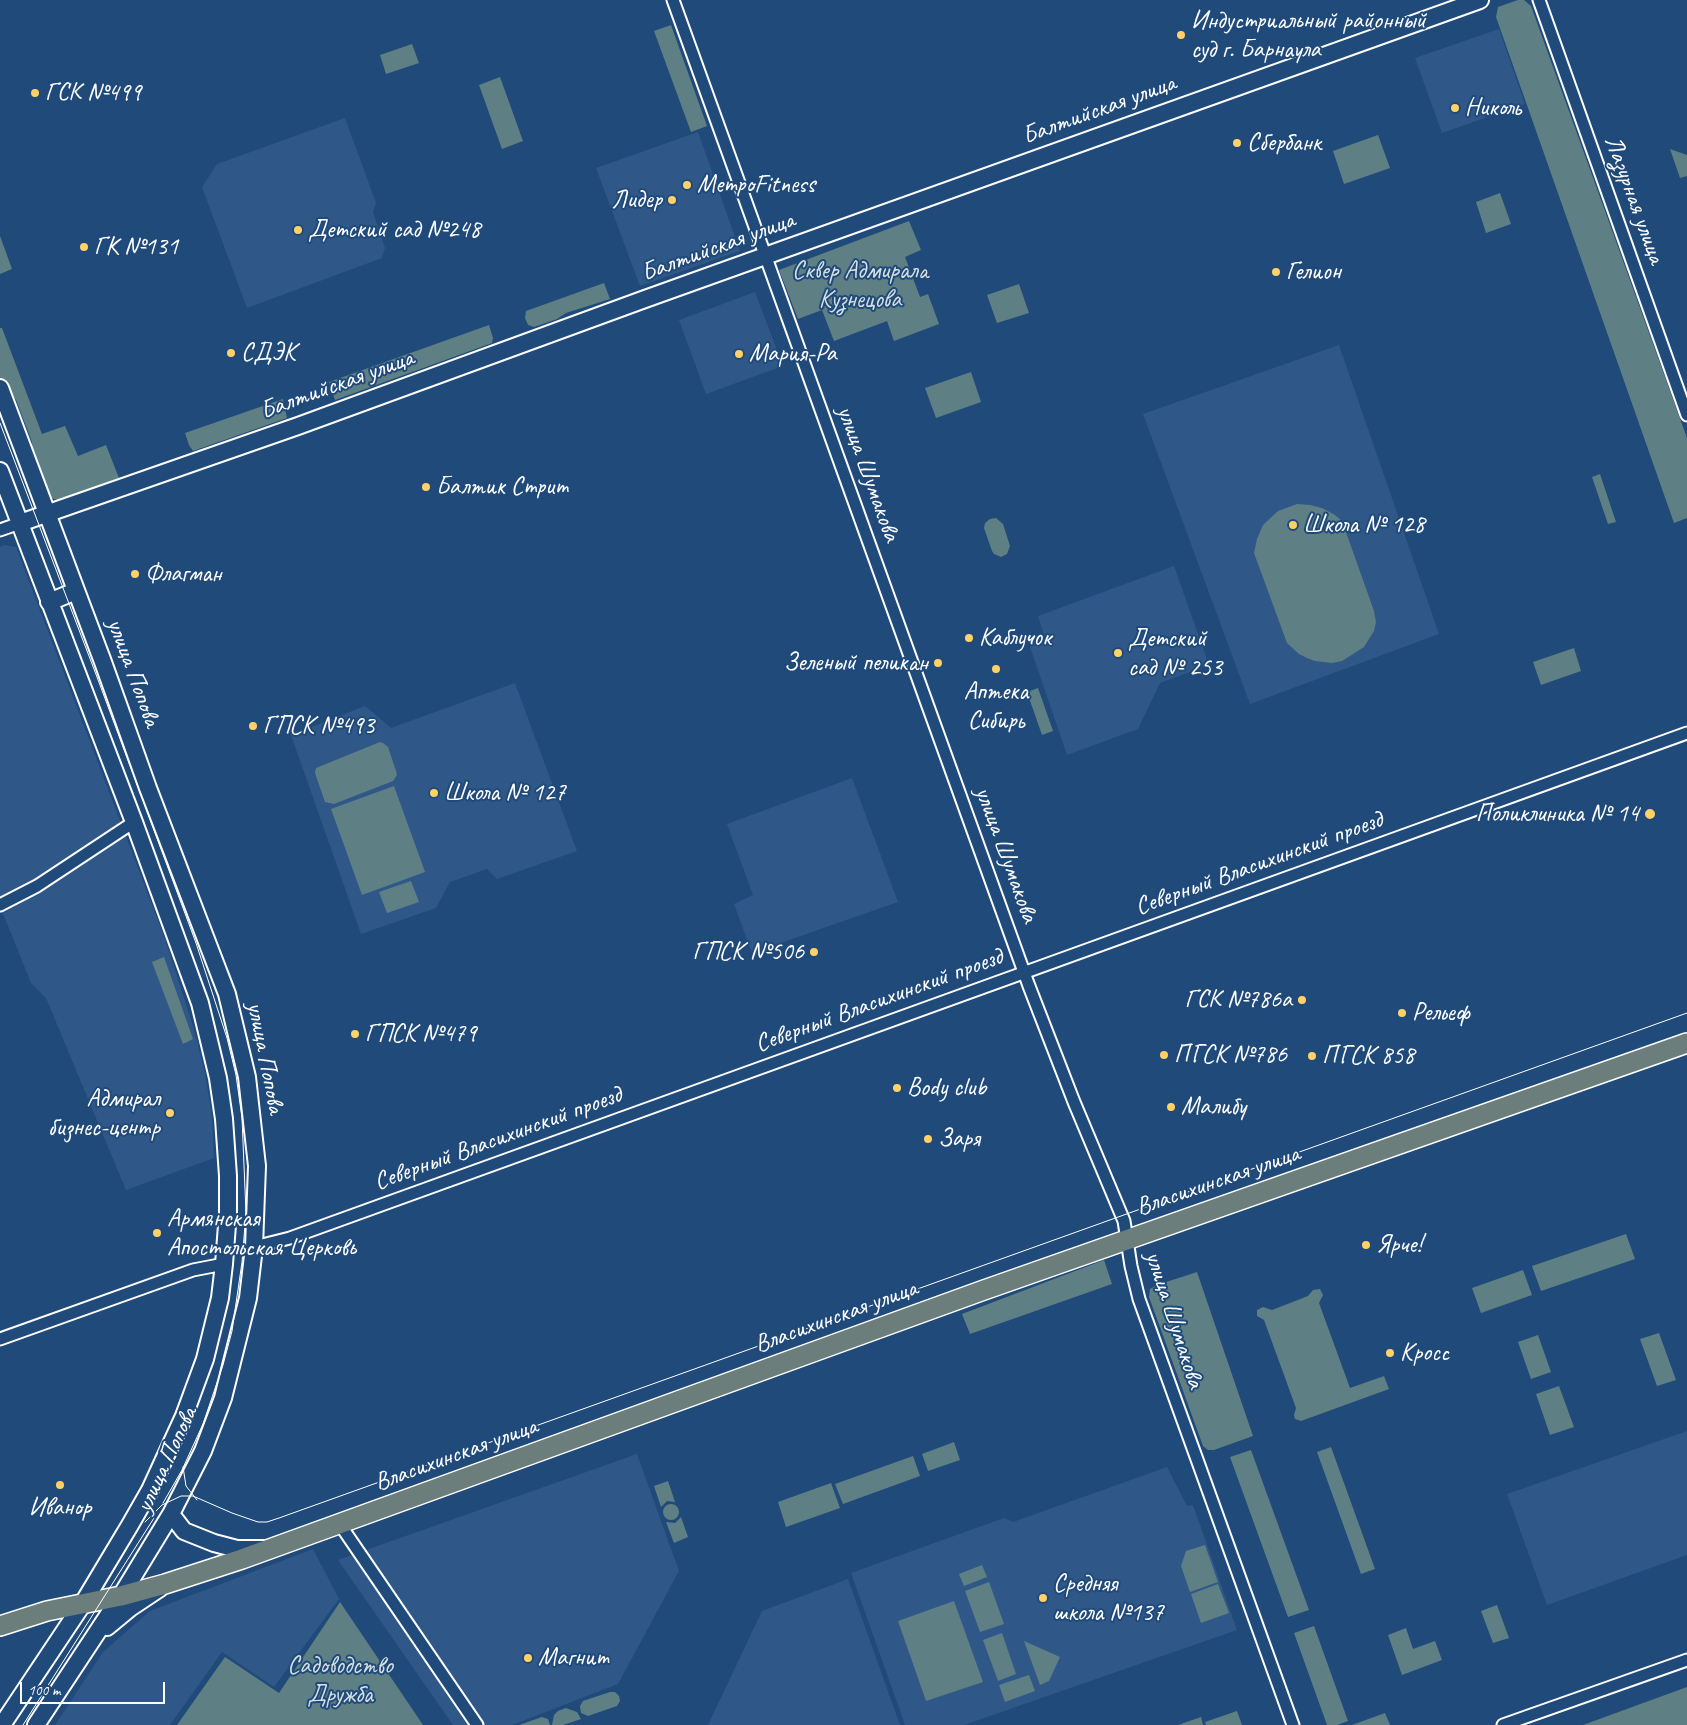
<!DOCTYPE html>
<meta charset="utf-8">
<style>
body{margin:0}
#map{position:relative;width:1687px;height:1725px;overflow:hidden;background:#1f4a7a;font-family:Caveat,sans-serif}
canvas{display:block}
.scale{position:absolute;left:20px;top:1682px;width:145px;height:22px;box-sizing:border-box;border:2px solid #fff;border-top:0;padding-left:6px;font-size:15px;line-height:18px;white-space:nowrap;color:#fff;-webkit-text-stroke:4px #1f4a7a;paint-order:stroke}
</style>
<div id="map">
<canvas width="1687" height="1725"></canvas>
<div class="scale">100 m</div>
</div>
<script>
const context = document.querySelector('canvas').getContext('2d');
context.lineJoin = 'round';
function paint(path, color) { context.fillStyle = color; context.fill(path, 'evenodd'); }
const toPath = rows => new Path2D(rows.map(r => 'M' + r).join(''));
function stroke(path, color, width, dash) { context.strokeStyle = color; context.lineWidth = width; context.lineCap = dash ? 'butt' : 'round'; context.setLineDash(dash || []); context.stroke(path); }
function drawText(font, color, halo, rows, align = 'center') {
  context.font = font + ' Caveat,sans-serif'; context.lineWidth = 4; context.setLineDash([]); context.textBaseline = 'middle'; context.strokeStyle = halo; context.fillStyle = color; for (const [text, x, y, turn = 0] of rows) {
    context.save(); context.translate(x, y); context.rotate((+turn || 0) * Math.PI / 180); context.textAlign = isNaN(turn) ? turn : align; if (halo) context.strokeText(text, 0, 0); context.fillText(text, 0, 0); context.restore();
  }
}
paint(toPath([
 [1499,29,1525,104,1442,133,1415,58],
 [345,118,376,203,373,212,385,248,382,258,247,308,202,187,217,164],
 [698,132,740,251,640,286,596,168],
 [755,292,783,366,706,394,679,320],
 [1339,345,1439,634,1250,704,1143,414],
 [4,545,16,547,165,939,194,1029,205,1073,212,1116,214,1158,126,1190,46,998,31,983,0,906,0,547],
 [1174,566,1209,665,1160,683,1138,729,1067,755,1028,641,1044,635,1038,616],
 [515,683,577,851,497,879,487,869,450,882,436,908,361,934,291,735,365,706,391,728],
 [852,778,898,902,752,953,734,904,753,895,727,824],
 [1687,1431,1687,1555,1547,1605,1507,1494],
 [637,1454,679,1571,618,1684,512,1725,453,1725,338,1560],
 [1167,1467,1187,1506,1193,1505,1237,1630,964,1725,905,1725,851,1573,1004,1518,1013,1522],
 [313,1549,339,1599,274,1687,222,1652,170,1725,55,1725,103,1652,150,1611],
 [848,1579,900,1725,708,1725,762,1611]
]), '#2f5888');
paint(toPath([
 [1518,0,1524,0,1531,6,1687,438,1687,518,1674,523,1496,17,1498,7],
 [671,25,707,126,691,132,654,31],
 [412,44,419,63,386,74,380,55],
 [500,77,523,141,502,149,479,85],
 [1378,135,1390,168,1344,184,1333,151],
 [1670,149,1687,155,1687,176,1680,178],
 [1500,193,1511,224,1486,233,1476,202],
 [909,221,921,250,905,257,920,297,928,294,939,324,894,341,887,321,834,341,822,310,798,319,779,270],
 [0,236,12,269,0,274],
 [604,283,610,299,566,313,557,319,534,327,528,325,525,318,526,311],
 [1019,284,1029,313,997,323,987,295],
 [489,325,493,338,492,343,335,400,329,382],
 [0,328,2,328,42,434,65,426,78,456,106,445,119,478,58,500,50,498,33,463,32,442,16,400,2,383,0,377],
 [971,372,981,402,936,418,925,388],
 [283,399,287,418,193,451,189,445,185,433],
 [1600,474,1616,522,1608,524,1592,477],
 [1297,504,1310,505,1322,508,1335,515,1342,521,1374,611,1376,622,1374,631,1364,647,1342,661,1332,663,1315,661,1307,658,1299,654,1287,643,1254,553,1257,539,1263,525,1278,511],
 [996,518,1003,524,1010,546,1007,554,1001,557,994,554,992,551,984,528,985,523,990,519],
 [1574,648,1581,671,1541,685,1533,662],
 [1038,688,1053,731,1042,735,1027,692],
 [380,742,383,743,388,747,396,771,397,775,393,781,334,804,325,802,315,773,316,768],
 [394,786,425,872,362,895,331,809],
 [411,881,419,902,387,913,379,892],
 [164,957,193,1039,183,1044,152,962],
 [1626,1234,1635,1259,1541,1291,1532,1266],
 [1104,1260,1112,1284,970,1334,962,1314],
 [1523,1270,1532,1295,1481,1313,1472,1288],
 [1197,1272,1253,1436,1214,1450,1208,1450,1203,1446,1149,1297,1150,1289,1157,1285],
 [1320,1289,1323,1295,1319,1303,1350,1388,1384,1376,1389,1389,1301,1421,1295,1419,1294,1415,1296,1408,1264,1320,1257,1316,1257,1310,1263,1307,1272,1310,1308,1296,1313,1290],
 [1659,1333,1676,1380,1657,1386,1640,1339],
 [1538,1335,1551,1372,1531,1379,1518,1342],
 [1559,1386,1574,1427,1550,1435,1536,1394],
 [954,1442,960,1460,928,1471,922,1454],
 [1331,1447,1375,1569,1361,1574,1317,1452],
 [1251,1450,1309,1610,1288,1617,1230,1457],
 [913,1456,920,1476,843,1504,835,1484],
 [668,1481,675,1502,667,1501,661,1507,654,1486],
 [831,1483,840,1508,786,1527,778,1502],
 '663 1512a8 8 0 1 1 16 0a8 8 0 1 1-16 0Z',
 [681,1517,688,1537,674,1543,666,1522,675,1523],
 [1205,1545,1218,1582,1190,1592,1181,1566,1186,1551],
 [982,1565,987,1577,964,1586,959,1574],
 [989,1582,1004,1624,980,1632,965,1591],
 [1218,1584,1229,1613,1201,1623,1191,1594],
 [954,1601,983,1682,926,1701,898,1621],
 [340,1602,423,1725,177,1725,225,1657,279,1693],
 [1497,1605,1509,1638,1493,1643,1481,1611],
 [1314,1626,1348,1721,1337,1725,1327,1725,1294,1633],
 [1406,1628,1413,1649,1435,1641,1442,1660,1402,1675,1388,1635],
 [1002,1633,1016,1674,998,1681,983,1640],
 [1024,1641,1060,1657,1049,1681,1040,1685],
 [1029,1675,1035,1691,1005,1702,999,1685],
 [1687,1687,1687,1725,1583,1725],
 [610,1692,615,1692,619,1696,620,1701,617,1706,588,1716,581,1713,580,1706,583,1701],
 [566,1708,577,1712,581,1719,563,1725,552,1725,554,1715,558,1711],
 [1237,1711,1242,1725,1206,1725,1205,1722],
 [1385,1713,1390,1725,1352,1725],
 [542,1717,548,1719,550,1725,519,1725],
 [1201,1717,1203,1725,1178,1725]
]), '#5e8084');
const minor = toPath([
 [673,0,1029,986,1074,1102,1124,1221,1131,1266,1139,1299,1293,1725],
 [1539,0,1687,415],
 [0,530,20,523],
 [0,905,37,886,134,822],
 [254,1247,290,1238,1687,733],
 [0,1339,193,1270,224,1264],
 [339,1523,477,1725],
 [1503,1725,1687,1660]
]);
const secondary = toPath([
 [0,388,103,662,148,788,227,994,247,1077,257,1166,254,1247,248,1298,223,1398,203,1451,171,1514,121,1596,36,1725],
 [0,471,134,822,200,1003,218,1078,224,1119,228,1176,228,1212,224,1264,220,1298,205,1359,184,1416,150,1490,130,1525,82,1605,2,1725],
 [20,523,298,426,645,299,1480,0],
 [49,602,76,591],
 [171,1514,184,1531,214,1543,237,1549,264,1549],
 [107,1627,130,1608,160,1588]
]);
const trunk = toPath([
 [0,1626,47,1611,121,1596,165,1584,242,1559,984,1290,1687,1043]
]);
stroke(minor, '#fff', 15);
stroke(secondary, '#fff', 20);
stroke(trunk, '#fff', 22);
stroke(minor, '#1f4a7a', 11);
stroke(secondary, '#1f4a7a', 16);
stroke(trunk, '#6c7e7c', 19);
stroke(toPath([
 [0,423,97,677,196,943,227,1038,236,1075,242,1118,246,1213,242,1262,232,1331,223,1365,203,1424,182,1470,163,1503],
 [183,1467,186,1486,197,1500],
 [145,1522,162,1505,181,1496,193,1496,232,1513,258,1522,267,1522,279,1518,1687,1013],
 [23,1725,154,1518]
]), '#fff', 1);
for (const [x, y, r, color] of [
 [1181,35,5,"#ffd166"],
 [35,93,5,"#ffd166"],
 [1455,108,5,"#ffd166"],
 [1237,143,5,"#ffd166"],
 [687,185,5,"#ffd166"],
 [672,200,5,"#ffd166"],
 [298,230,5,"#ffd166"],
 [84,247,5,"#ffd166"],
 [1276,272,5,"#ffd166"],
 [231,353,5,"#ffd166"],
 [739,354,5,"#ffd166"],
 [426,487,5,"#ffd166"],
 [1293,525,5,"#ffd166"],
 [135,574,5,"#ffd166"],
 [969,638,5,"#ffd166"],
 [1118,653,5,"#ffd166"],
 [938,663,5,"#ffd166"],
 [996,669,5,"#ffd166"],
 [253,726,5,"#ffd166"],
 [434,793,5,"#ffd166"],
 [1650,814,6,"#ffd166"],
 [814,952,5,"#ffd166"],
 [1302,1000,5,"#ffd166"],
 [1402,1013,5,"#ffd166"],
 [355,1034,5,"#ffd166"],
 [1164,1055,5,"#ffd166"],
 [1312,1056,5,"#ffd166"],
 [897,1088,5,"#ffd166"],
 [1171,1107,5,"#ffd166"],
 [170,1113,5,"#ffd166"],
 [928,1139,5,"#ffd166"],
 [157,1233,5,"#ffd166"],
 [1366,1245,5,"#ffd166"],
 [1390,1353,5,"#ffd166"],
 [60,1485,5,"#ffd166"],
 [1043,1598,5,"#ffd166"],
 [528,1658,5,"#ffd166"]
]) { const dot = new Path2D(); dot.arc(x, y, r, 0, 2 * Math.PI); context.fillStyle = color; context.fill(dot); stroke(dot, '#1f4a7a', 2); }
drawText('25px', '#fff', '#1f4a7a', [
 ["Индустриальный районный",1191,21],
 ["суд г. Барнаула",1191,50],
 ["ГСК №499",45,93],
 ["Николь",1465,108],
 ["Сбербанк",1247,143],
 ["МетроFitness",697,185],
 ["Лидер",662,200,"right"],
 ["Детский сад №248",308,230],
 ["ГК №131",94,247],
 ["Гелион",1286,272],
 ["СДЭК",241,353],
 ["Мария-Ра",749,354],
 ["Балтик Стрит",436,487],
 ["Школа № 128",1303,525],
 ["Флагман",145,574],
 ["Каблучок",979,638],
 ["Детский",1128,639],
 ["сад № 253",1128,668],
 ["Зеленый пеликан",928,663,"right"],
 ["Аптека",996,692,"center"],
 ["Сибирь",996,721,"center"],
 ["ГПСК №493",263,726],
 ["Школа № 127",444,793],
 ["Поликлиника № 14",1639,814,"right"],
 ["ГПСК №506",804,952,"right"],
 ["ГСК №786а",1292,1000,"right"],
 ["Рельеф",1412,1013],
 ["ГПСК №479",365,1034],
 ["ПГСК №786",1174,1055],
 ["ПГСК 858",1322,1056],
 ["Body club",907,1088],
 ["Адмирал",160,1099,"right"],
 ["бизнес-центр",160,1128,"right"],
 ["Малибу",1181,1107],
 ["Заря",938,1139],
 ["Армянская",167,1219],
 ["Апостольская Церковь",167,1248],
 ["Ярче!",1376,1245],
 ["Кросс",1400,1353],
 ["Иванор",60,1508,"center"],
 ["Средняя",1053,1584],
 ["школа №137",1053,1613],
 ["Магнит",538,1658]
], 'left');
drawText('25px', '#fff', '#1f4a7a', [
 ["Балтийская улица",1099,110,-20],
 ["Лазурная улица",1634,200,70],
 ["Балтийская улица",718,247,-20],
 ["Балтийская улица",337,385,-20],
 ["улица Шумакова",868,474,70],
 ["улица Попова",133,673,70],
 ["улица Шумакова",1006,855,70],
 ["Северный Власихинский проезд",1259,864,-20],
 ["Северный Власихинский проезд",879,1001,-20],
 ["улица Попова",265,1058,79],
 ["Северный Власихинский проезд",498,1139,-20],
 ["Власихинская улица",1218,1181,-19],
 ["Власихинская улица",836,1317,-20],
 ["улица Шумакова",1174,1320,72],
 ["Власихинская улица",456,1455,-20],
 ["улица Попова",167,1460,-65]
]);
drawText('25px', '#d7dfe0', '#1f4a7a', [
 ["Сквер Адмирала",860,271],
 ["Кузнецова",860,300],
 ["Садоводство",340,1666],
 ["Дружба",340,1695]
]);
</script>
